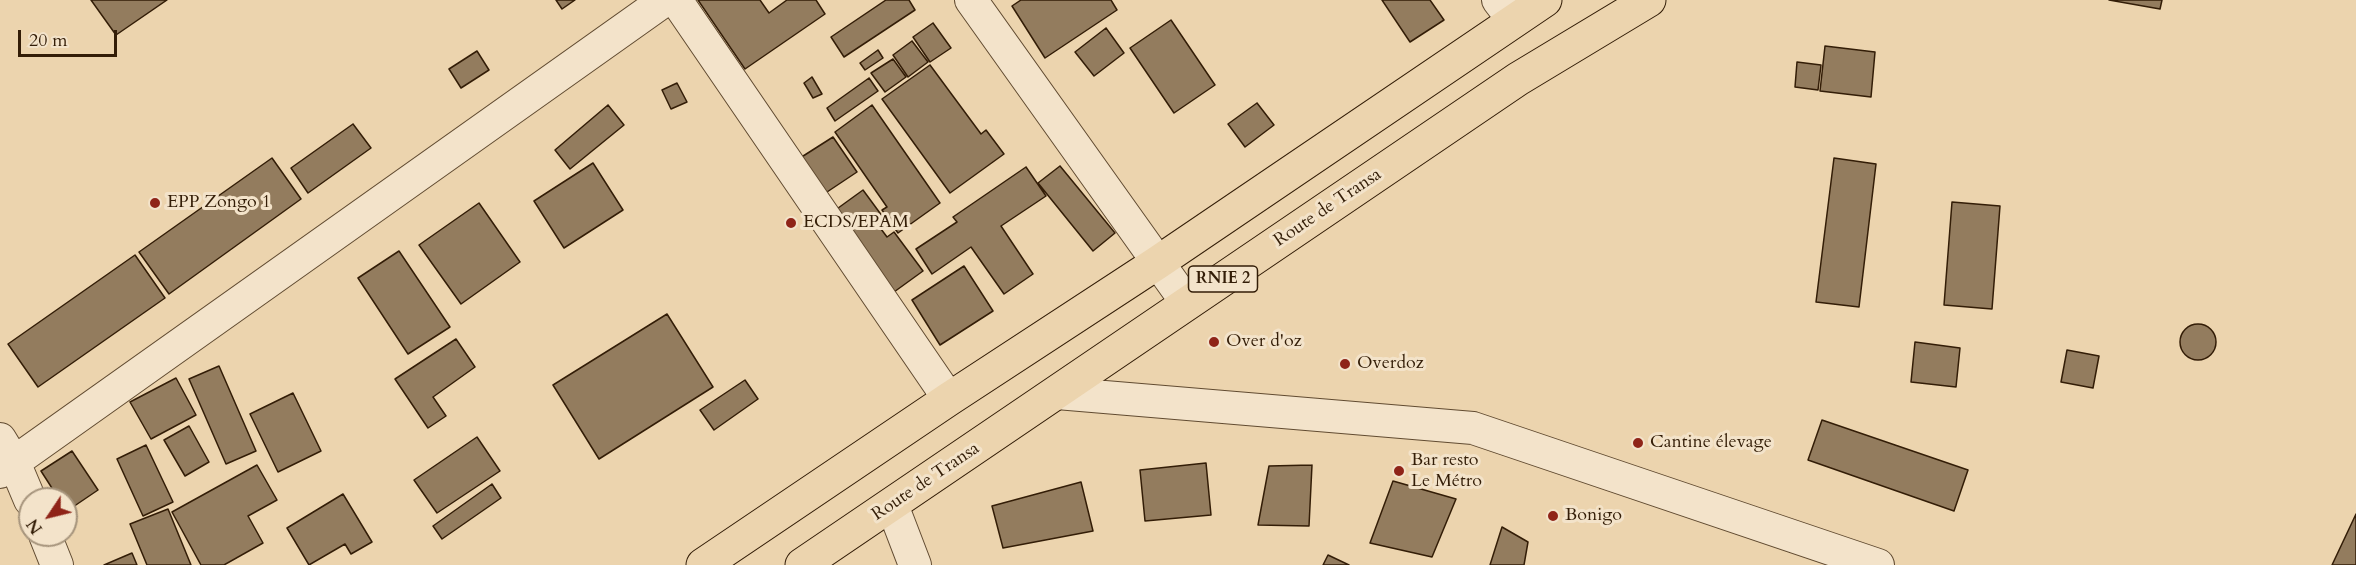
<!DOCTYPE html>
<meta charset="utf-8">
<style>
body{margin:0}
#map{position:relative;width:2356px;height:565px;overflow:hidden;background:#ecd4ae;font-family:Cardo,serif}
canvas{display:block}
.north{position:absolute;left:18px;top:487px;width:60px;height:60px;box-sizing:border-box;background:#f3e3ca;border:2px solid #a6947c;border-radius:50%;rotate:235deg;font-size:16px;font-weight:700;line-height:24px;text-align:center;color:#331d07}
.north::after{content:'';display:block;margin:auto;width:21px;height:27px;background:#8f2418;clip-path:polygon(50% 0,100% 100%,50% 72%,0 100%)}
.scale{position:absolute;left:18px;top:30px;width:99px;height:27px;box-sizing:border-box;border:3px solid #331d07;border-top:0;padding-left:8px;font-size:18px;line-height:21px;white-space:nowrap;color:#331d07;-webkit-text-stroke:4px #f3e3ca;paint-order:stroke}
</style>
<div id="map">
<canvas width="2356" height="565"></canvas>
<div class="north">N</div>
<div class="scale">20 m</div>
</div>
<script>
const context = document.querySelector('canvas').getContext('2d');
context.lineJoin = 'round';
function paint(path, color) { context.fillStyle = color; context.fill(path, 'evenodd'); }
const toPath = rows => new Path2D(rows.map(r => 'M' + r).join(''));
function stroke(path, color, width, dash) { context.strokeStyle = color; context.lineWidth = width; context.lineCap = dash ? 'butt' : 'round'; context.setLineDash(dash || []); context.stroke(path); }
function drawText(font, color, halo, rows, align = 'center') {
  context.font = font + ' Cardo,serif'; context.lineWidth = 6; context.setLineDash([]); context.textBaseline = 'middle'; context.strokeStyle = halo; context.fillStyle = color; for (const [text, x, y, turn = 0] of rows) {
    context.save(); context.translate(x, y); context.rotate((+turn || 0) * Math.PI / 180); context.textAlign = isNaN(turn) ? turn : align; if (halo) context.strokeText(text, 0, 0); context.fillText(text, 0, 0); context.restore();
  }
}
const building = toPath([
 [91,0,167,0,116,35,91,0],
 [556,0,575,0,562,9,556,0],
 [698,0,760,0,769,13,787,0,816,0,825,14,745,69,698,0],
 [886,0,909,0,915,10,844,57,831,37,886,0],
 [1021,0,1111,0,1117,10,1045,58,1012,6,1021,0],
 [1382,0,1430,0,1444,20,1410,42,1382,0],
 [2109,0,2162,0,2160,9,2109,0],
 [1171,20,1215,85,1174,113,1130,48,1171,20],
 [933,23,951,48,930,62,913,37,933,23],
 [1106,28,1124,53,1094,76,1075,52,1106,28],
 [912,41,928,62,908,77,893,55,912,41],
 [1825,46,1875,52,1871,97,1820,91,1825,46],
 [878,50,883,58,865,70,860,63,878,50],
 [477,51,489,70,461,88,449,69,477,51],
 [893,59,906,77,885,92,871,73,893,59],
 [1797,62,1821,65,1818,90,1795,87,1797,62],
 [930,65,981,134,986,130,1004,154,950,193,882,99,930,65],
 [812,77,822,94,813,98,804,83,812,77],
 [869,78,878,91,835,121,827,108,869,78],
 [677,83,687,102,671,109,662,90,677,83],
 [1257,103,1274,125,1245,147,1228,124,1257,103],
 [608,105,624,125,570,169,555,150,608,105],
 [872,105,940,203,898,233,882,210,887,207,835,132,872,105],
 [353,124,371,148,308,193,291,168,353,124],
 [833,137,857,172,824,194,800,158,833,137],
 [272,158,301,199,169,294,139,252,272,158],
 [1834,158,1876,164,1859,307,1816,302,1834,158],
 [593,163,623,210,564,248,534,201,593,163],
 [1060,166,1115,233,1093,251,1038,183,1060,166],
 [1026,167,1046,196,1001,226,1033,274,1004,294,971,247,932,274,916,249,957,222,953,217,1026,167],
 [863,190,888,224,881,229,887,237,894,232,923,271,894,292,834,211,863,190],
 [1952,202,2000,206,1992,309,1944,305,1952,202],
 [479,203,520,262,461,304,419,245,479,203],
 [399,251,450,327,408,354,358,278,399,251],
 [135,255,165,298,38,387,8,344,135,255],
 [964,266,993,311,940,345,912,300,964,266],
 [667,314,713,387,599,459,553,385,667,314],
 '2180 342a18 18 0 1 1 36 0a18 18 0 1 1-36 0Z',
 [456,339,475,367,433,397,446,416,428,428,395,379,456,339],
 [1915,342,1960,348,1956,387,1911,382,1915,342],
 [2067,350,2099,356,2093,388,2061,382,2067,350],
 [219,366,256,451,226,464,189,379,219,366],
 [176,378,196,415,151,439,130,402,176,378],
 [745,380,758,399,714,430,700,410,745,380],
 [293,393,321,451,278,472,250,414,293,393],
 [1822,420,1968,470,1954,511,1808,460,1822,420],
 [189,426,209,462,185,476,164,440,189,426],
 [477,437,500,471,437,513,414,480,477,437],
 [146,445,173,502,143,516,117,459,146,445],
 [72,451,98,490,67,511,66,499,59,499,41,471,72,451],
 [1206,463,1211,515,1145,521,1140,470,1206,463],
 [257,465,277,500,248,516,263,543,224,565,201,565,172,512,257,465],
 [1312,465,1309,526,1258,525,1269,466,1312,465],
 [1393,481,1456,499,1432,557,1370,543,1393,481],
 [1081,482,1093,531,1003,548,992,506,1081,482],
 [492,484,501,498,442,539,433,526,492,484],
 [343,494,372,542,351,554,345,544,309,565,287,528,343,494],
 [168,509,191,565,147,565,130,524,168,509],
 [2356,514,2356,565,2332,565,2356,514],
 [1502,527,1528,542,1524,565,1490,565,1502,527],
 [132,553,137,565,104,565,132,553],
 [1328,555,1349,565,1323,565,1328,555]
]);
paint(building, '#937c5e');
stroke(building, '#331d07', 1.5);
const minor = toPath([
 [676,0,949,399],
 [971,0,1187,303],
 [1498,0,1514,21],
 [1057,393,1473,428,1878,565],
 [0,439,14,462,30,500],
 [0,472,665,0],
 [892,505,915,565],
 [45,535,57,565]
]);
const major = toPath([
 [703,565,949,399,1157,263,1545,0],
 [802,565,1518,79,1649,0]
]);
stroke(minor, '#614b31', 34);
stroke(major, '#331d07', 35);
stroke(minor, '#f3e3ca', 32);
stroke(major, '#ecd4ae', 33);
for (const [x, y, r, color] of [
 [155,203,6,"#8f2418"],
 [791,223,6,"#8f2418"],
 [1214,342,6,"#8f2418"],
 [1345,364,6,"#8f2418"],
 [1638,443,6,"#8f2418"],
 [1399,471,6,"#8f2418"],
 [1553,516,6,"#8f2418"]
]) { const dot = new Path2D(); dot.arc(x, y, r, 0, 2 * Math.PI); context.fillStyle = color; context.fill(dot); stroke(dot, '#f3e3ca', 2); }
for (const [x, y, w] of [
 [1223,279,69]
]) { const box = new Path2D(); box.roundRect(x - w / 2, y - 13, w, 26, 4.5); context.fillStyle = '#f3e3ca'; context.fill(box); stroke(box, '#331d07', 1.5); }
drawText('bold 16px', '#331d07', null, [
 ["RNIE 2",1223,279]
]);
drawText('18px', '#331d07', '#f3e3ca', [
 ["EPP Zongo 1",167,203],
 ["ECDS/EPAM",803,223],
 ["Over d'oz",1226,342],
 ["Overdoz",1357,364],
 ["Cantine élevage",1650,443],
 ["Bar resto",1411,461],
 ["Le Métro",1411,482],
 ["Bonigo",1565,516]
], 'left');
drawText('18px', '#331d07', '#f3e3ca', [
 ["Route de Transa",1328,208,-34],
 ["Route de Transa",926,482,-34]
]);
</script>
